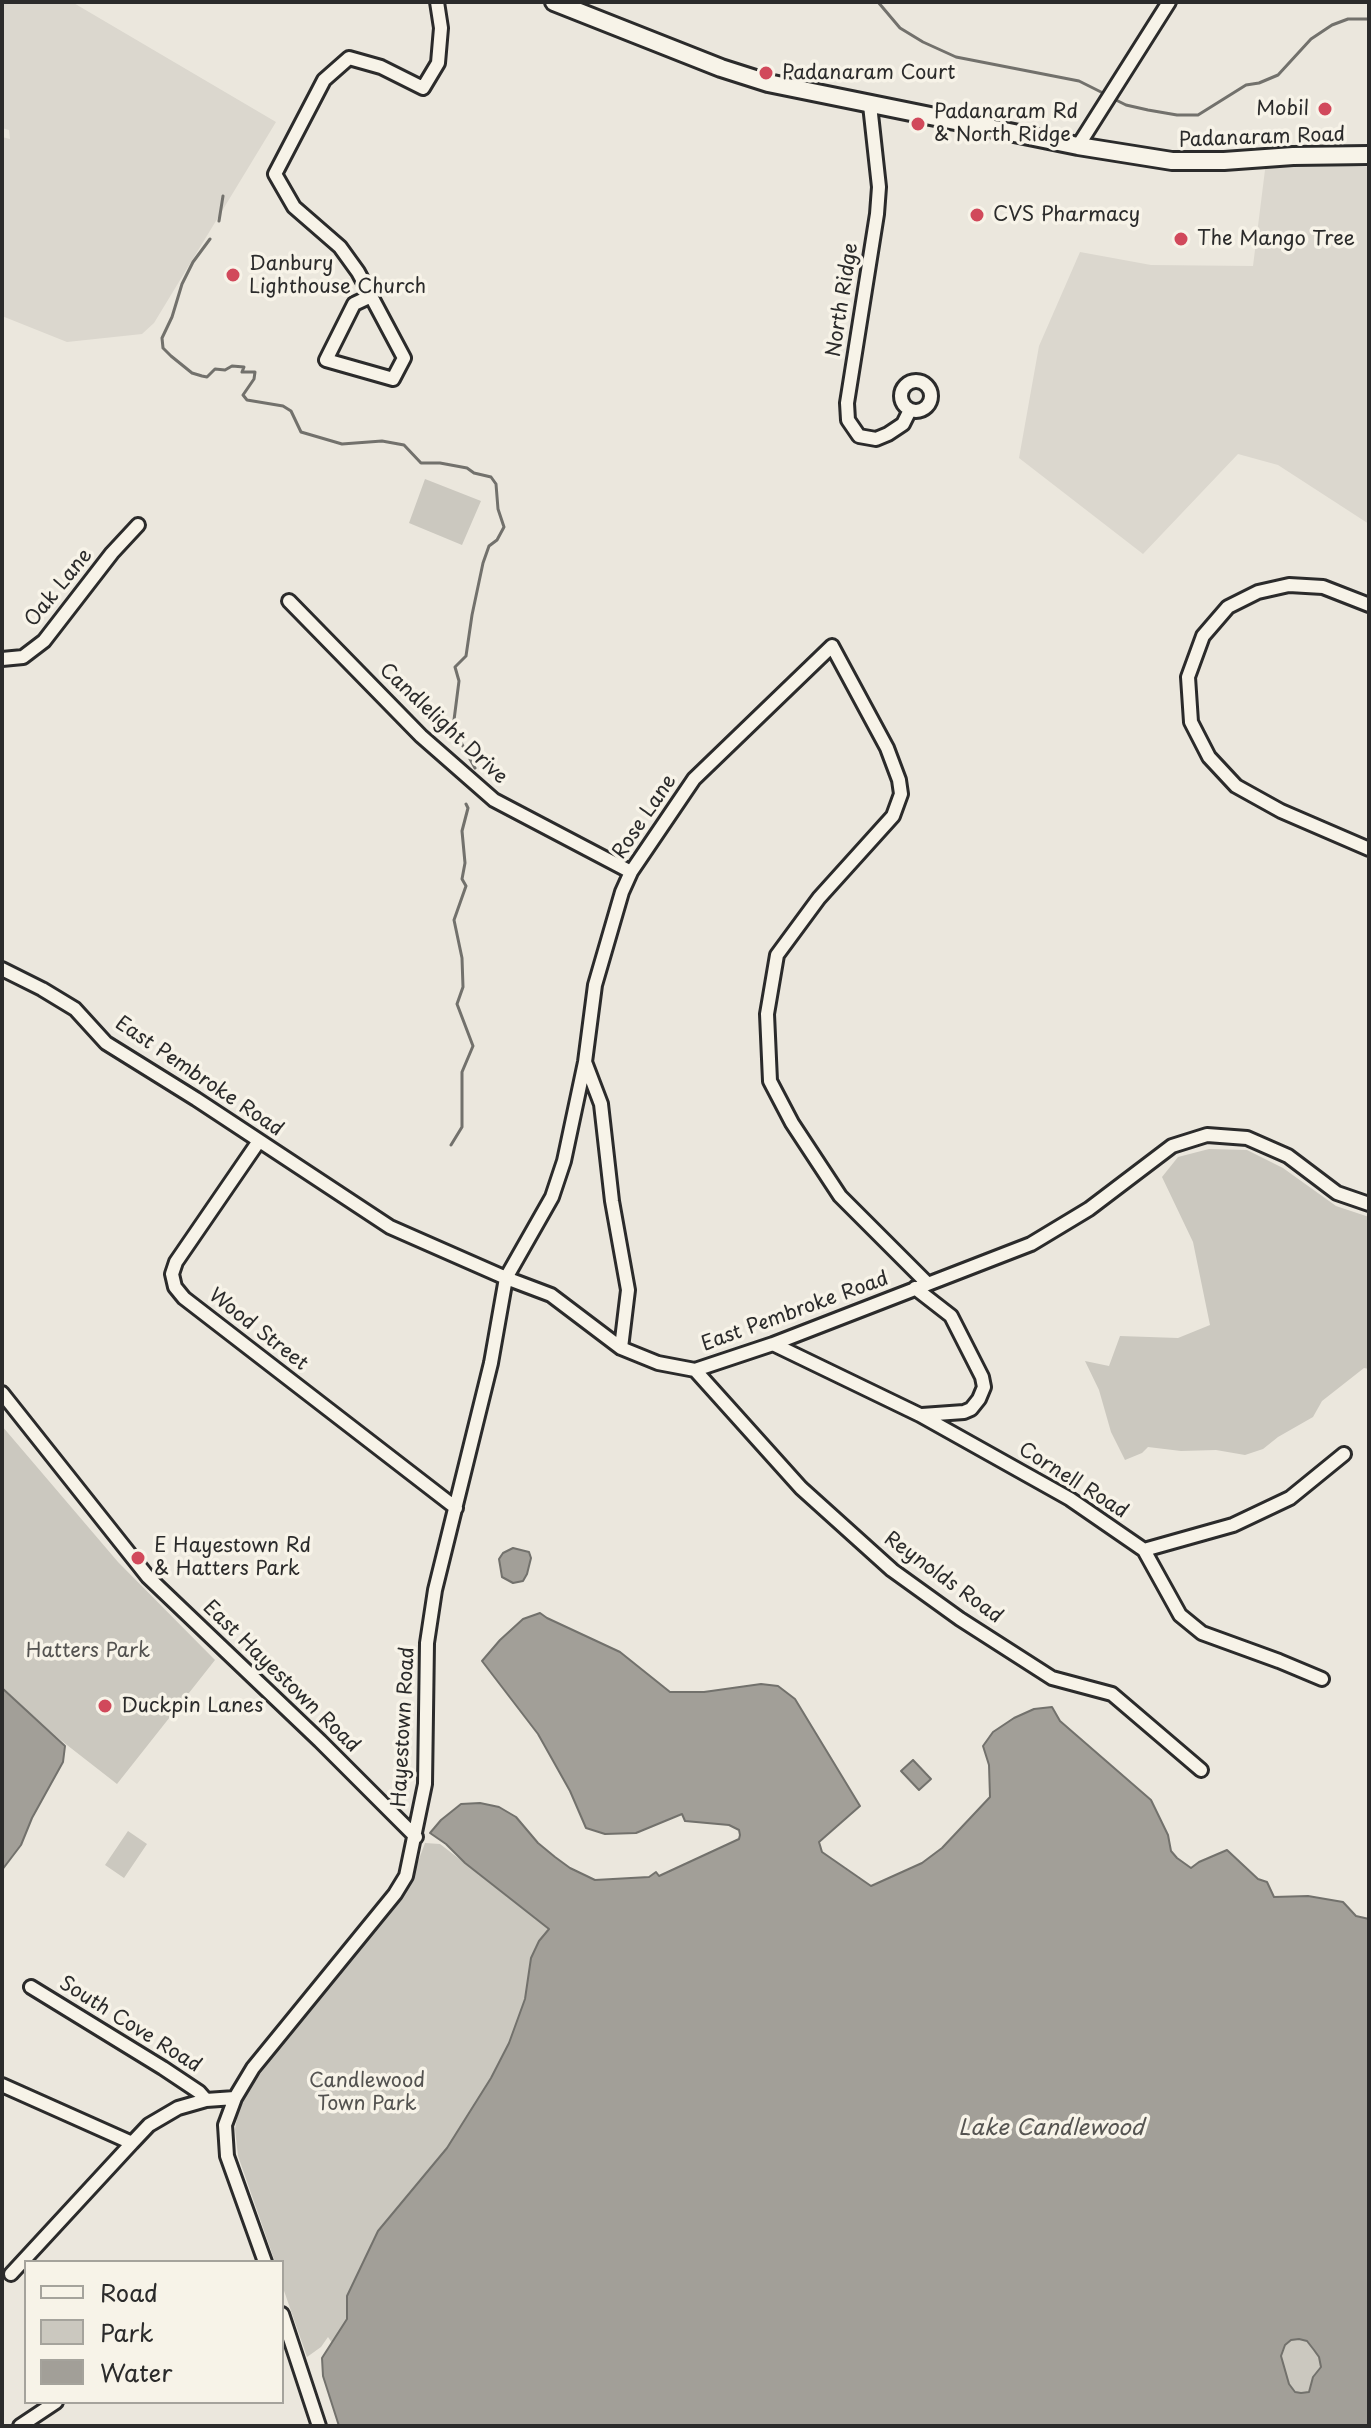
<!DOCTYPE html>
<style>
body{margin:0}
#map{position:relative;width:1371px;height:2428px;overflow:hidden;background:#ebe7dd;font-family:"Playpen Sans",sans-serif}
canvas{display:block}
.frame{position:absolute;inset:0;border:4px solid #2b2b2b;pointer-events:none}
.legend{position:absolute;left:24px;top:2260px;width:260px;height:144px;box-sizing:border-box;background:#f7f3e8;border:2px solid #a5a39c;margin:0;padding:10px 14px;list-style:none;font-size:24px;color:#2b2b2b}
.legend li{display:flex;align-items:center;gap:16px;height:40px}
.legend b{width:40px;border:2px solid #a5a39c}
</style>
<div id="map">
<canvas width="1371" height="2428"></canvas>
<div class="frame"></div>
<ul class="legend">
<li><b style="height:10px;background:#f7f3e8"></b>Road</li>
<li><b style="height:22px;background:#cbc8bf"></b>Park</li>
<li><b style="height:22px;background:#a29f98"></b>Water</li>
</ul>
</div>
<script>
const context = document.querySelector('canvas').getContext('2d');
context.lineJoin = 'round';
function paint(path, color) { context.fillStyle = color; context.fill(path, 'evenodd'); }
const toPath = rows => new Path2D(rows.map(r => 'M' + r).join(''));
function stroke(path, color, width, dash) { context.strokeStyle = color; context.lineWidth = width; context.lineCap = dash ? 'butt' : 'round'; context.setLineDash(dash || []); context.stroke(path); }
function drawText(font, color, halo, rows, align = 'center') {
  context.font = font + ' "Playpen Sans",sans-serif'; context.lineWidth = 7; context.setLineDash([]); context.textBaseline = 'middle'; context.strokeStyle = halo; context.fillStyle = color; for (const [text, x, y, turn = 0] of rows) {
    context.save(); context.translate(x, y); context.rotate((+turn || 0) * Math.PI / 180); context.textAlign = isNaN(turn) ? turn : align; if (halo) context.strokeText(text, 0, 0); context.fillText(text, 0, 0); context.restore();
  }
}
paint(toPath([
 [2,2,72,2,276,122,154,323,142,334,67,342,2,316,2,137,10,139,9,130,2,128],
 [1266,162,1369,167,1369,524,1278,465,1238,454,1143,554,1019,458,1039,346,1080,252,1151,265,1253,266]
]), '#dbd7ce');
paint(toPath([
 [425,479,481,501,462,545,409,523],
 [1209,1149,1247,1150,1283,1168,1336,1206,1369,1217,1369,1369,1364,1368,1322,1401,1313,1417,1278,1437,1263,1449,1245,1455,1216,1450,1181,1451,1148,1447,1142,1453,1125,1460,1111,1432,1099,1390,1085,1361,1109,1366,1120,1336,1178,1338,1210,1325,1193,1242,1162,1177,1178,1157],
 [2,1426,118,1562,215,1660,117,1784,58,1738,2,1688],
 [128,1831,147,1844,124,1878,105,1865],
 [425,1843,440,1844,549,1928,539,1941,531,1958,525,1999,509,2043,491,2078,447,2148,378,2231,347,2296,347,2319,332,2343,328,2337,321,2347,307,2357,282,2285,282,2262,275,2262,238,2156,235,2129,238,2112,246,2093,296,2026,383,1919,413,1875],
 [1299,2339,1307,2341,1314,2350,1319,2357,1321,2367,1313,2377,1309,2392,1301,2393,1295,2392,1289,2384,1281,2356,1285,2345,1291,2340]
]), '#cbc8bf');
const water = toPath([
 [513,1548,529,1552,531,1558,527,1574,523,1581,513,1583,502,1577,499,1559,503,1553,513,1548],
 [540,1613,547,1618,620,1652,670,1692,704,1692,761,1684,778,1686,795,1699,860,1806,819,1842,822,1852,871,1886,922,1863,942,1848,990,1797,989,1765,983,1746,993,1732,1014,1718,1034,1709,1052,1707,1060,1721,1151,1800,1168,1835,1171,1851,1177,1858,1191,1868,1199,1862,1227,1850,1258,1879,1267,1882,1274,1897,1308,1896,1343,1902,1356,1916,1369,1919,1369,2426,339,2426,323,2376,322,2358,347,2319,347,2296,378,2231,447,2148,491,2078,509,2043,525,1999,531,1958,539,1941,549,1929,465,1863,446,1844,430,1833,441,1820,461,1804,480,1803,499,1807,516,1817,538,1843,555,1857,570,1868,595,1880,649,1877,656,1872,659,1876,739,1839,740,1835,739,1830,729,1825,685,1821,682,1814,636,1833,605,1834,586,1828,570,1791,538,1734,482,1661,500,1640,523,1619,540,1613],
 [1299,2339,1307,2341,1314,2350,1319,2357,1321,2367,1313,2377,1309,2392,1301,2393,1295,2392,1289,2384,1281,2356,1285,2345,1291,2340,1299,2339],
 [2,1688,65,1746,63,1762,32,1818,21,1845,2,1870,2,1688],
 [913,1760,931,1779,919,1790,901,1771,913,1760]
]);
paint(water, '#a29f98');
stroke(water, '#72716c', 2);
stroke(toPath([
 [878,2,900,28,923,42,956,57,1079,81,1105,94],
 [1112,98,1126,105,1148,110,1177,115,1198,115,1246,85,1259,83,1278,75,1311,39,1332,25,1348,19,1369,19],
 [219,221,223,196],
 [210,239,193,262,182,284,172,317,162,338,163,348,171,356,192,373,202,376,207,377,215,369,225,370,232,366,244,367,242,372,255,372,254,379,243,395,247,400,283,406,291,411,301,432,342,444,382,441,404,445,421,463,440,463,467,468,474,473,491,477,496,484,498,509,504,527,497,540,489,546,483,563,472,615,466,656,455,667,459,681,454,720,458,737,475,768],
 [451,1145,462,1127,462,1072,473,1046,457,1004,463,987,462,958,454,920,466,886,462,879,465,863,462,831,468,808,466,804]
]), '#72716c', 3);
const minor = toPath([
 [870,105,879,187,877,214,847,403,848,420,859,436,876,439,888,434,903,424,910,410],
 [1078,146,1169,2],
 [371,296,354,304,326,360,393,379,404,358,371,296,358,272,340,247,294,207,275,174,324,80,349,58,381,67,423,88,438,63,441,28,437,2],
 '901 396a15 15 0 1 1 30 0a15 15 0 1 1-30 0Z',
 [289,601,421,736,494,800,631,872],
 [1369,605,1323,587,1289,585,1258,592,1228,607,1203,636,1188,677,1191,722,1209,757,1236,786,1281,811,1369,849],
 [2,659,23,657,44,641,112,553,138,525],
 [2,969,42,989,75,1009,106,1043,196,1099,390,1227,506,1278,551,1295,621,1348,658,1363,695,1370,773,1344,1031,1244,1089,1209,1172,1146,1207,1135,1247,1138,1288,1156,1337,1193,1369,1204],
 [585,1062,601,1104,612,1201,628,1290,621,1348],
 [259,1141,176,1262,172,1274,175,1287,184,1298,456,1508],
 [915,1288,951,1316,982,1377,984,1387,979,1399,971,1409,964,1412,922,1415],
 [773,1344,920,1415,1070,1499,1144,1550,1180,1615,1202,1633,1279,1661,1322,1679],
 [695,1370,801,1488,892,1570,960,1619,1052,1678,1112,1694,1201,1770],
 [2,1393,148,1577,320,1741,416,1837],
 [1144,1550,1233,1525,1290,1498,1344,1454],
 [31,1987,163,2068,199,2092,206,2100],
 [2,2085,132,2143,149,2125,178,2108,206,2100,235,2098],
 [265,2262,227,2156,225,2125,235,2098,253,2068,395,1894,406,1876,425,1784,427,1643,435,1590,491,1363,506,1278,552,1197,564,1161,585,1062,595,985,622,892,631,872,694,779,832,646,887,748,899,780,901,794,893,816,819,898,777,955,767,1014,770,1081,792,1123,840,1196,927,1283],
 [11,2274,132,2143],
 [282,2314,319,2426],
 [20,2426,56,2402]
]);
const major = toPath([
 [554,2,721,68,768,83,1078,146,1172,161,1224,161,1293,156,1369,155]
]);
stroke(minor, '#2b2b2b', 18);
stroke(major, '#2b2b2b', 22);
stroke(minor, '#f7f3e8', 12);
stroke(major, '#f7f3e8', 16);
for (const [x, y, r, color] of [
 [766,73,8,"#d1495b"],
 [1325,109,8,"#d1495b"],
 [918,124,8,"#d1495b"],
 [977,215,8,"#d1495b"],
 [1181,239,8,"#d1495b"],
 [233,275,8,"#d1495b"],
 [138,1558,8,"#d1495b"],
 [105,1706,8,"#d1495b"]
]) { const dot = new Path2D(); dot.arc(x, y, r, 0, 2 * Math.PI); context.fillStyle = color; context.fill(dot); stroke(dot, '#f7f3e8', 3); }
drawText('20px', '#2b2b2b', '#f7f3e8', [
 ["Padanaram Court",782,73],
 ["Mobil",1309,109,"right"],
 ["Padanaram Rd",934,112],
 ["& North Ridge",934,135],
 ["CVS Pharmacy",993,215],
 ["The Mango Tree",1197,239],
 ["Danbury",249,264],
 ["Lighthouse Church",249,287],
 ["E Hayestown Rd",154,1546],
 ["& Hatters Park",154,1569],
 ["Duckpin Lanes",121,1706]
], 'left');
drawText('20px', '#2b2b2b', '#f7f3e8', [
 ["Padanaram Road",1262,138,-2],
 ["North Ridge",843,300,-81],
 ["Oak Lane",59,588,-51],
 ["Candlelight Drive",443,724,43],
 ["Rose Lane",645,817,-56],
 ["East Pembroke Road",199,1077,34],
 ["East Pembroke Road",795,1312,-20],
 ["Wood Street",258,1330,38],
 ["Cornell Road",1073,1481,32],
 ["Reynolds Road",943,1578,36],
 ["East Hayestown Road",281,1677,44],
 ["Hayestown Road",404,1727,-87],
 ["South Cove Road",130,2025,32]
]);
drawText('20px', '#535250', '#f7f3e8', [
 ["Hatters Park",88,1651],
 ["Candlewood",367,2081],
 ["Town Park",367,2104]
]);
drawText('italic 22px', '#555451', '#f7f3e8', [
 ["Lake Candlewood",1051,2129]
]);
</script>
